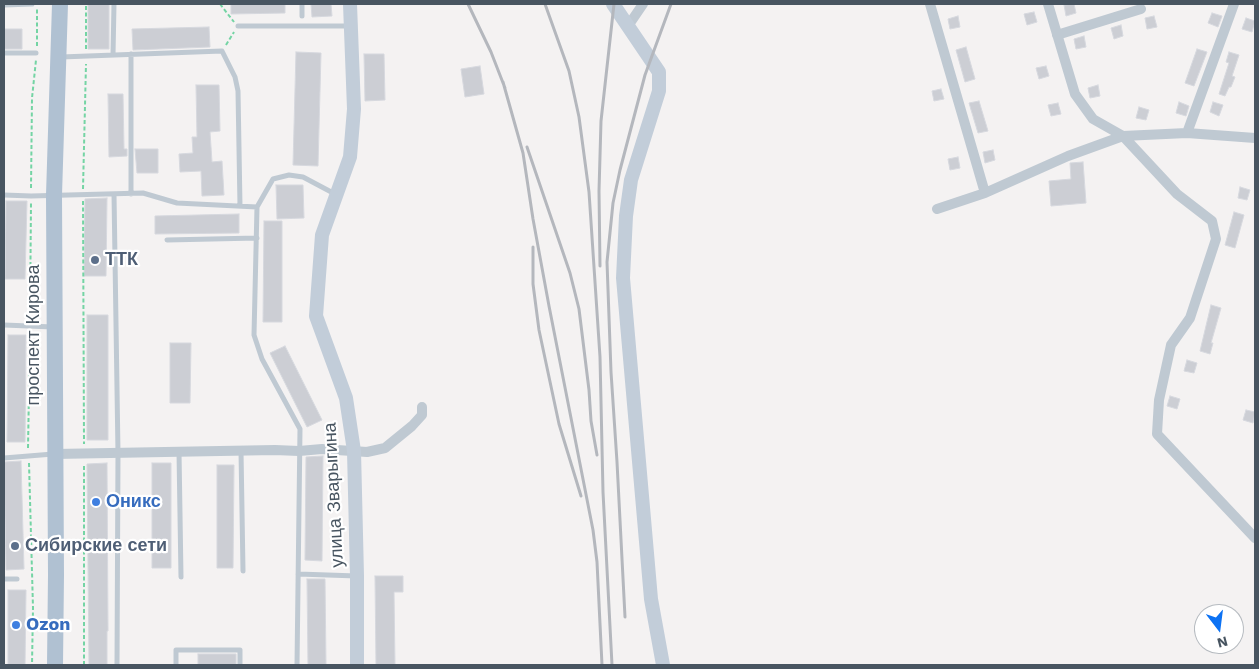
<!DOCTYPE html>
<meta charset="utf-8">
<style>
body{margin:0}
#map{position:relative;width:1259px;height:669px;overflow:hidden;background:#f4f2f2;font-family:"Work Sans",sans-serif}
canvas{display:block}
.frame{position:absolute;inset:0;border:5px solid #485561;pointer-events:none}
.north{position:absolute;left:1194px;top:604px;width:50px;height:50px;box-sizing:border-box;background:#fff;border:1px solid #b6bbc0;border-radius:50%;rotate:165deg;font-size:14px;font-weight:700;line-height:20px;text-align:center;color:#485561}
.north::after{content:'';display:block;margin:auto;width:18px;height:22px;background:#0d72f3;clip-path:polygon(50% 0,100% 100%,50% 72%,0 100%)}
</style>
<div id="map">
<canvas width="1259" height="669"></canvas>
<div class="frame"></div>
<div class="north">N</div>
</div>
<script>
const context = document.querySelector('canvas').getContext('2d');
context.lineJoin = 'round';
function paint(path, color) { context.fillStyle = color; context.fill(path, 'evenodd'); }
const toPath = rows => new Path2D(rows.map(r => 'M' + r).join(''));
function stroke(path, color, width, dash) { context.strokeStyle = color; context.lineWidth = width; context.lineCap = dash ? 'butt' : 'round'; context.setLineDash(dash || []); context.stroke(path); }
function drawText(font, color, halo, rows, align = 'center') {
  context.font = font + ' "Work Sans",sans-serif'; context.lineWidth = 4.5; context.setLineDash([]); context.textBaseline = 'middle'; context.strokeStyle = halo; context.fillStyle = color; for (const [text, x, y, turn = 0] of rows) {
    context.save(); context.translate(x, y); context.rotate((+turn || 0) * Math.PI / 180); context.textAlign = isNaN(turn) ? turn : align; if (halo) context.strokeText(text, 0, 0); context.fillText(text, 0, 0); context.restore();
  }
}
const building = toPath([
 [88,4,109,4,109,49,88,49,88,4],
 [231,4,285,4,285,13,231,14,231,4],
 [311,4,331,4,332,16,312,17,311,4],
 [1074,4,1076,13,1066,16,1064,5,1074,4],
 [1034,12,1037,22,1027,25,1024,14,1034,12],
 [1212,13,1222,16,1218,27,1208,23,1212,13],
 [958,16,960,27,950,29,948,19,958,16],
 [1154,16,1157,27,1147,29,1145,18,1154,16],
 [1246,18,1255,21,1252,32,1242,29,1246,18],
 [1121,25,1123,36,1114,39,1111,28,1121,25],
 [209,27,210,47,133,50,132,29,209,27],
 [4,29,22,29,22,49,4,49,4,29],
 [1084,36,1086,47,1076,49,1074,39,1084,36],
 [966,47,975,79,965,82,956,50,966,47],
 [1197,49,1207,52,1194,86,1185,83,1197,49],
 [296,52,321,53,318,166,293,165,296,52],
 [1229,52,1239,55,1232,76,1235,77,1231,87,1229,87,1225,96,1219,94,1229,63,1226,62,1229,52],
 [364,54,384,54,385,100,365,101,364,54],
 [480,66,484,94,465,97,461,69,480,66],
 [1046,66,1049,76,1039,79,1036,68,1046,66],
 [196,85,219,85,220,131,210,132,212,162,222,161,224,195,202,196,201,171,180,172,179,154,193,153,192,137,197,137,196,85],
 [1098,85,1100,96,1090,98,1088,88,1098,85],
 [941,89,944,99,934,101,932,91,941,89],
 [108,94,123,94,124,149,127,149,127,156,109,157,108,94],
 [979,101,988,131,978,133,969,103,979,101],
 [1179,102,1189,106,1186,116,1176,113,1179,102],
 [1213,102,1223,105,1219,116,1210,112,1213,102],
 [1058,103,1061,114,1051,116,1048,105,1058,103],
 [1139,107,1149,110,1146,120,1136,118,1139,107],
 [135,149,158,149,158,173,137,173,135,149],
 [993,150,995,160,985,163,983,152,993,150],
 [958,157,960,168,950,170,948,159,958,157],
 [1083,162,1086,203,1051,206,1049,181,1071,179,1070,163,1083,162],
 [276,185,303,185,304,218,277,219,276,185],
 [1240,187,1250,190,1247,200,1238,198,1240,187],
 [107,198,106,276,84,276,85,199,107,198],
 [6,201,27,201,25,279,5,279,6,201],
 [1234,212,1244,215,1235,248,1225,245,1234,212],
 [239,214,239,233,155,234,155,216,239,214],
 [264,221,282,221,282,322,263,322,264,221],
 [1211,305,1221,308,1211,343,1213,343,1210,354,1200,351,1211,305],
 [87,315,108,315,108,440,87,440,87,315],
 [8,335,26,335,25,442,7,442,8,335],
 [170,343,191,343,190,403,170,403,170,343],
 [285,346,322,420,307,427,270,353,285,346],
 [1187,360,1197,363,1194,373,1184,371,1187,360],
 [1170,396,1180,399,1177,409,1167,406,1170,396],
 [1246,410,1255,412,1253,423,1243,420,1246,410],
 [323,456,322,561,305,560,306,457,323,456],
 [21,461,24,569,6,570,4,462,21,461],
 [107,463,108,631,107,631,107,665,89,665,87,464,107,463],
 [152,463,171,463,171,568,152,568,152,463],
 [217,465,234,465,233,568,217,568,217,465],
 [375,576,403,576,403,592,394,592,395,665,376,665,375,576],
 [307,579,325,579,326,665,308,665,307,579],
 [8,590,26,590,25,665,8,665,8,590],
 [198,654,236,654,236,665,198,665,198,654]
]);
paint(building, '#ccced4');
stroke(building, '#d6d8de', 1);
stroke(toPath([
 [220,4,234,22],
 [226,45,234,32],
 [37,46,37,8],
 [86,49,86,4],
 [31,188,32,98,36,60],
 [83,189,86,64],
 [83,201,84,444],
 [30,318,31,203],
 [28,448,30,333],
 [29,463,33,608,32,665],
 [84,665,84,464]
]), '#74d4a4', 2, [4, 2.5]);
stroke(toPath([
 [302,4,302,16],
 [4,5,32,4],
 [238,26,350,26],
 [4,53,36,53],
 [113,55,114,4],
 [61,57,222,51,235,77,238,91,240,206],
 [114,194,118,453,117,665],
 [131,194,131,54],
 [4,195,31,196,143,193,177,203,257,207,254,335,262,359,300,429,297,665],
 [257,207,273,179,289,175,303,177,335,194],
 [167,240,257,238],
 [4,325,53,327],
 [241,451,243,571],
 [179,452,181,577],
 [4,458,53,454],
 [298,574,357,576],
 [4,579,17,579],
 [176,665,176,650,240,650,240,665]
]), '#bfc9d2', 5);
stroke(toPath([
 [930,4,985,193],
 [1048,4,1075,94,1093,119,1123,136,1177,194,1212,221,1216,239,1190,318,1171,345,1159,400,1157,434,1255,538],
 [628,26,643,4],
 [1057,35,1141,9],
 [1187,133,1234,4],
 [937,209,985,193,1068,156,1123,136,1187,133,1255,138],
 [55,454,275,450,299,451,322,449,367,452,385,448,412,426,422,415,422,407]
]), '#bfc9d2', 10);
stroke(toPath([
 [350,4,354,109,350,157,322,235,316,316,346,398,354,451,357,576,357,665],
 [613,4,659,72,659,91,631,180,626,216,623,278,651,599,663,665]
]), '#c2cdd9', 14);
stroke(toPath([
 [55,665,56,575,54,195,60,4]
]), '#b0c1d2', 16);
stroke(toPath([
 [468,4,491,52,505,88],
 [545,4,569,71,579,117,589,192,600,357,603,492,612,665],
 [503,82,523,153,533,219,549,306,593,530,597,562,602,665],
 [527,147,570,273,579,309,589,390,591,421,597,455],
 [533,247,533,284,539,330,559,424,581,496],
 [600,266,599,191,601,121,614,4],
 [625,617,617,462,611,372,607,262,613,203,620,170,645,75,671,4]
]), '#b4b7bd', 3);
for (const [x, y, r, color] of [
 [95,260,5,"#5c6f8a"],
 [96,502,5,"#3f7fe0"],
 [15,546,5,"#5c6f8a"],
 [16,625,5,"#3f7fe0"]
]) { const dot = new Path2D(); dot.arc(x, y, r, 0, 2 * Math.PI); context.fillStyle = color; context.fill(dot); stroke(dot, '#fff', 2); }
drawText('bold 18px', '#4e5e75', '#fff', [
 ["ТТК",105,260],
 ["Сибирские сети",25,546]
], 'left');
drawText('18px', '#485561', '#fff', [
 ["проспект Кирова",34,335,-90],
 ["улица Зварыгина",334,495,-93]
]);
drawText('bold 18px', '#366cbe', '#fff', [
 ["Оникс",106,502],
 ["Ozon",26,625]
], 'left');
</script>
